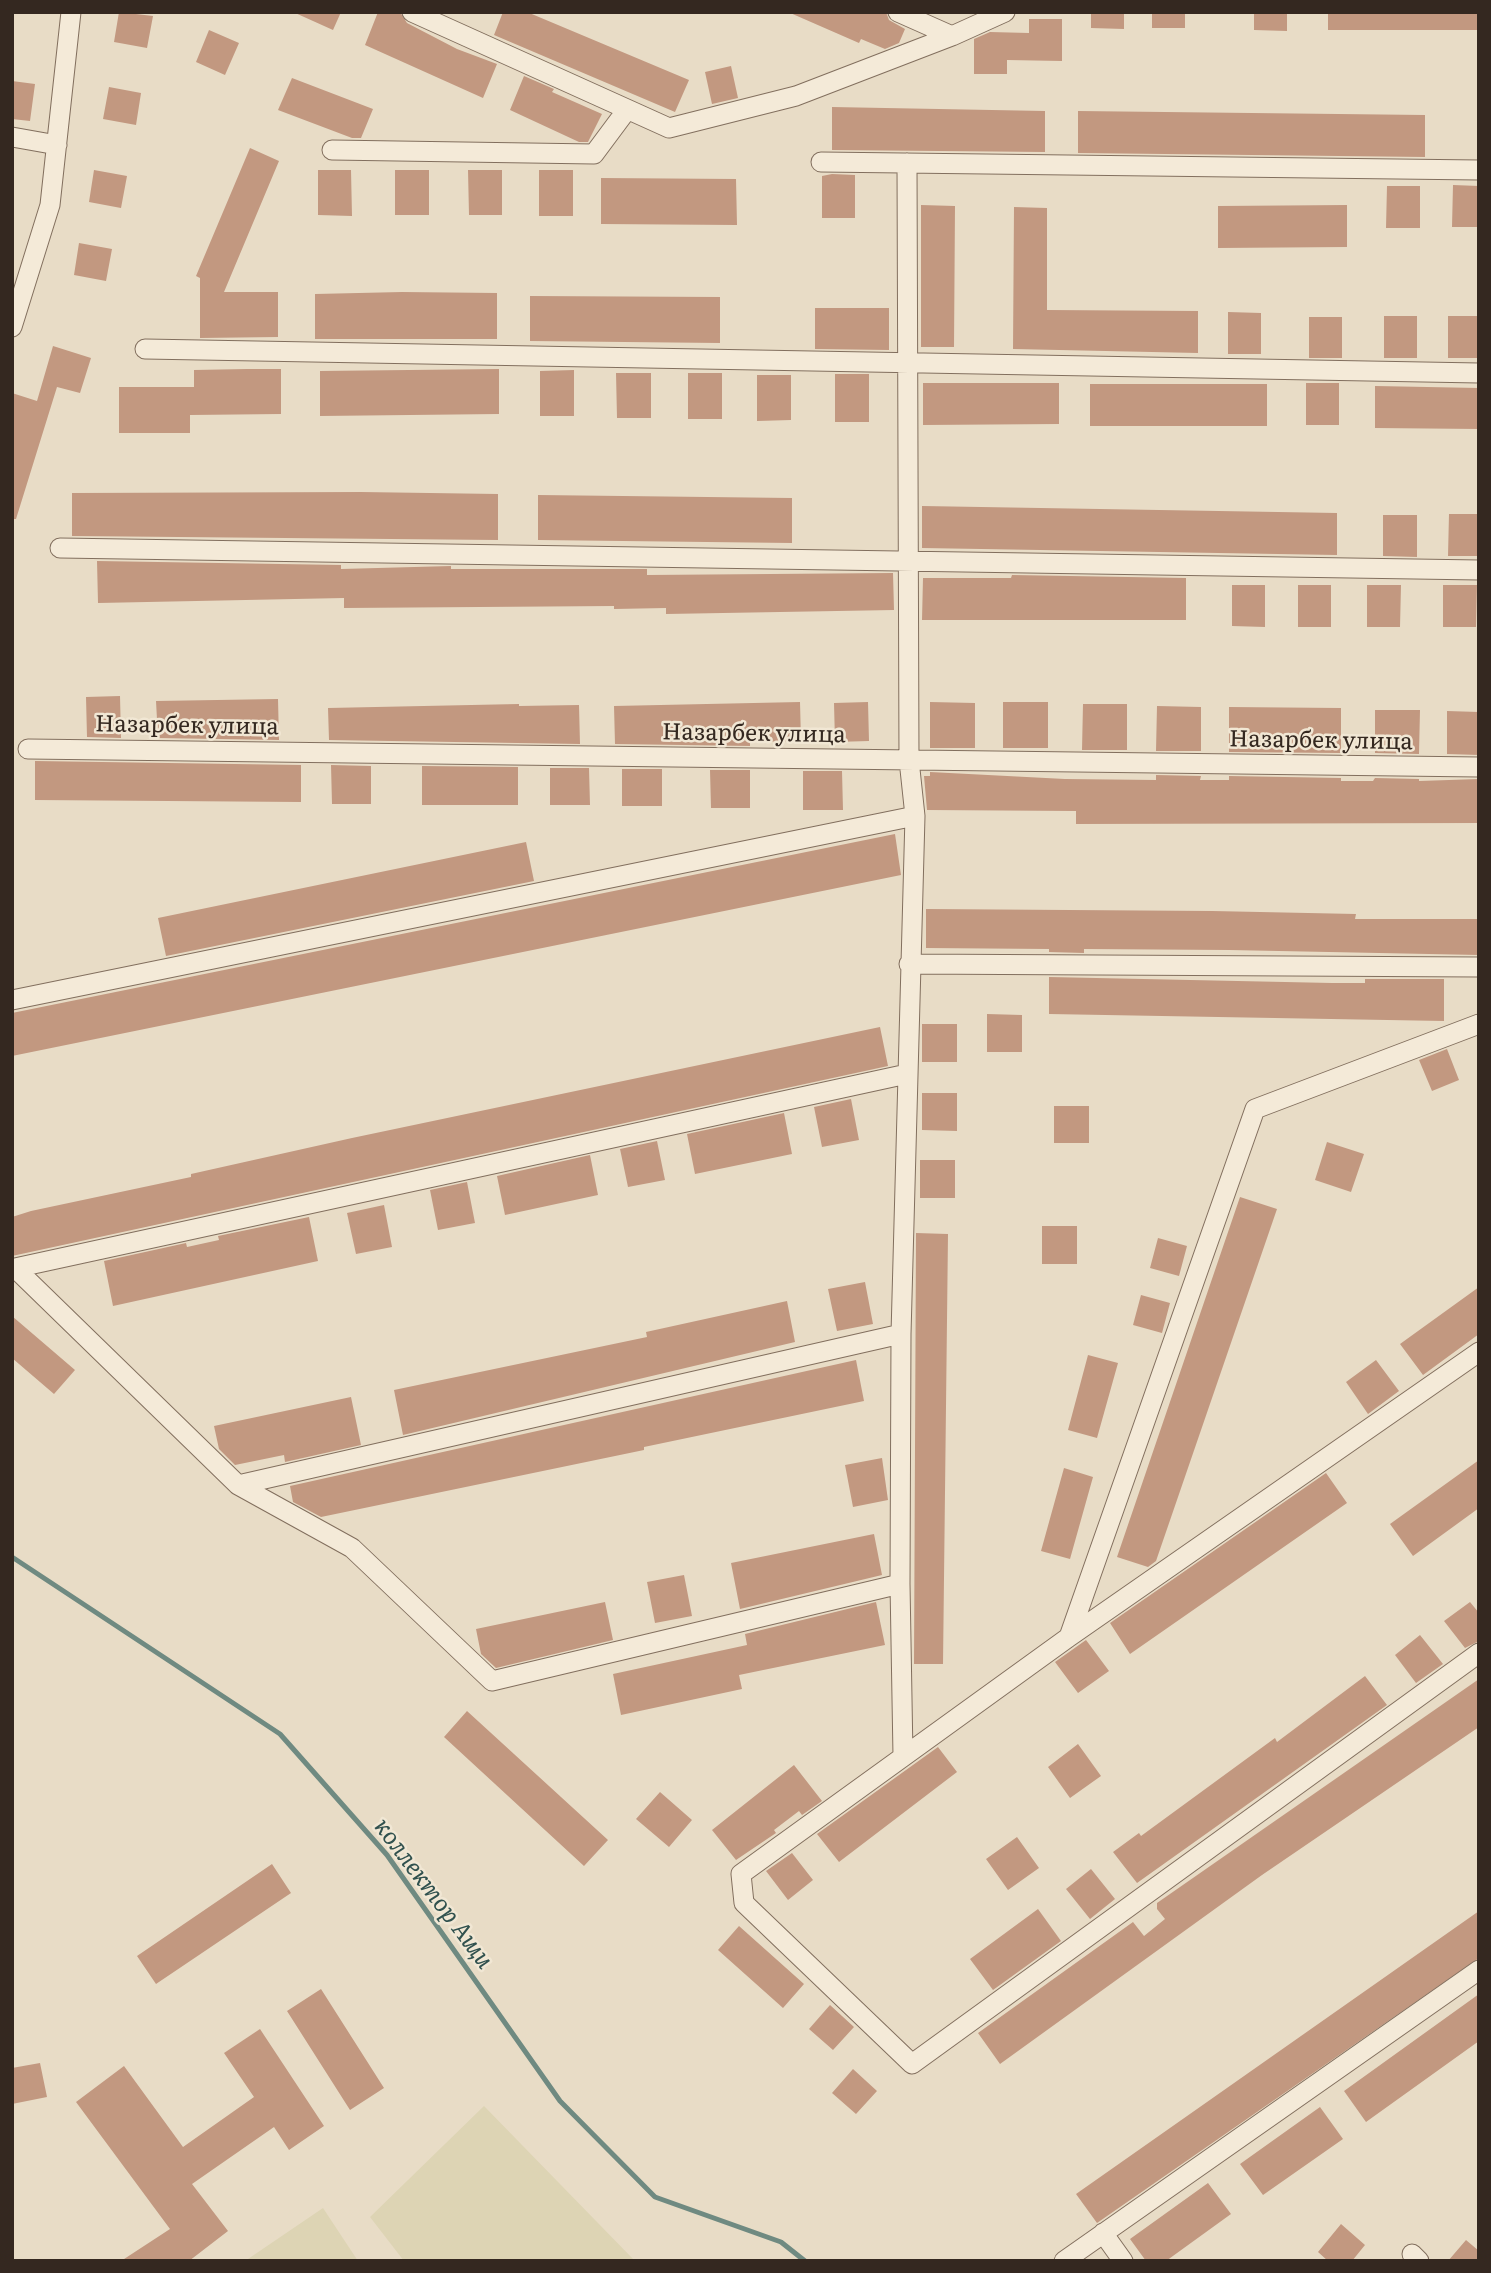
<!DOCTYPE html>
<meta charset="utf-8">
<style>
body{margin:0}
#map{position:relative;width:1491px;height:2273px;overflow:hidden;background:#e8dcc6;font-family:Literata,serif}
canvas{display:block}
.frame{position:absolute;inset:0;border:14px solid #342820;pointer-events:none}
</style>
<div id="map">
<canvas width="1491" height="2273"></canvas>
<div class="frame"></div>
</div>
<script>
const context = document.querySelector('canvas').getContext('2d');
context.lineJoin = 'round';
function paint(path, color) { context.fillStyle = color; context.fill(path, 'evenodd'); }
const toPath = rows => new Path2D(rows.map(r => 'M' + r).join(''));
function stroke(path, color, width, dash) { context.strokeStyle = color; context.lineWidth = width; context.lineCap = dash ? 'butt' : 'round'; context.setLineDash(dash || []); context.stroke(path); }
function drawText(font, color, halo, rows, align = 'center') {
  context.font = font + ' Literata,serif'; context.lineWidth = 5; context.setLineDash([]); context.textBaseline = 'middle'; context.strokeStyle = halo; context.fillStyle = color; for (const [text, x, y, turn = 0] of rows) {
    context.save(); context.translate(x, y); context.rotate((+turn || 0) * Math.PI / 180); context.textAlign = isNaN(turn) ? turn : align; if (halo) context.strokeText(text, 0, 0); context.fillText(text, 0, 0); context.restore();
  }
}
paint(toPath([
 [484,2106,635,2261,404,2261,370,2217],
 [323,2208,358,2261,245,2261]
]), '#ddd4b4');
stroke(toPath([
 [12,1557,280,1734,387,1855,560,2101,655,2197,781,2242,805,2261]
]), '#6f8a81', 5);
paint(toPath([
 [119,12,153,16,147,48,114,42],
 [293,12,341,12,333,30],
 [378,12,400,12,407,23,457,49,497,64,483,98,365,45],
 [503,12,527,12,689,80,675,112,494,35],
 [788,12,886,12,889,20,905,29,899,43,885,49,861,39,859,43],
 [1091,12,1124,12,1124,29,1091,28],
 [1152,12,1185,12,1185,28,1152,28],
 [1254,12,1287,12,1287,31,1254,30],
 [1328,12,1479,12,1479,30,1328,30],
 [1029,19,1062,19,1062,61,1007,60,1007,74,974,74,974,39,990,32,1029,33],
 [209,30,239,43,225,75,196,62],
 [731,66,738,98,712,104,705,72],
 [524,76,554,89,552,92,602,114,588,142,579,142,510,110],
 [292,78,373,109,361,138,352,138,278,110],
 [12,81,35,84,30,121,12,119],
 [109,87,141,93,136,125,103,119],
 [832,107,1045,111,1045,152,832,150],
 [1078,111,1425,115,1425,157,1078,153],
 [250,148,279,161,224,292,278,292,278,337,200,338,200,278,196,276],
 [94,170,127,176,121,208,89,202],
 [318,170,351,170,352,216,318,215],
 [395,170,429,170,429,215,395,215],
 [468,170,502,170,502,215,469,215],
 [539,170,573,170,573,216,539,216],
 [832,174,855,175,855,218,822,218,822,176],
 [601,178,736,179,737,225,601,224],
 [1453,185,1479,186,1479,227,1452,227],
 [1387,186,1420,186,1420,228,1386,228],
 [921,205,955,206,954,347,921,347],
 [1347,205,1347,247,1218,248,1218,206],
 [1014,207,1047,208,1047,310,1198,311,1198,353,1013,349],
 [79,243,112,249,106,281,74,275],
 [402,292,497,293,497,339,315,339,315,294],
 [530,296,720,297,720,343,530,341],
 [815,308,889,308,889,350,815,349],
 [1228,312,1261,313,1261,354,1228,354],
 [1384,316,1417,316,1417,358,1384,358],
 [1448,316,1479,316,1479,358,1448,358],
 [1309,317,1342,317,1342,358,1309,358],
 [53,346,91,358,80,393,57,387,16,519,12,519,12,393,37,401],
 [247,369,281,369,281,414,190,415,190,433,119,433,119,387,194,387,194,370],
 [499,369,499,414,320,416,320,371],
 [574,370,574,416,540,416,540,371],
 [616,373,651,373,651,418,617,418],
 [688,373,722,373,722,419,688,419],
 [835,374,869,374,869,422,835,422],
 [757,375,791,375,791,420,757,421],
 [923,383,1059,383,1059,424,923,425],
 [1306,383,1339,383,1339,425,1306,425],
 [1090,384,1267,384,1267,426,1090,426],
 [1375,386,1479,388,1479,429,1375,428],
 [361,492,498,494,498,540,72,536,72,493],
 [538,495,792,498,792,543,538,540],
 [922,506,1337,513,1337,555,922,548],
 [1449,514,1479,514,1479,556,1448,556],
 [1383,515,1417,515,1417,557,1383,556],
 [97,561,341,565,341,569,451,566,451,569,647,569,647,575,893,573,894,610,666,614,666,608,614,609,614,606,344,608,344,598,98,603],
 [1012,575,1186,578,1186,620,922,620,923,578,1011,578],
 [1232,585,1265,585,1265,627,1232,626],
 [1298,585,1331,585,1331,627,1298,627],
 [1367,585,1401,585,1400,627,1367,627],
 [1443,585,1477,585,1476,627,1443,627],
 [120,696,121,738,87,737,86,697],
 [278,699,279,740,158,738,156,701],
 [800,702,801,741,750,742,750,746,615,744,614,706],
 [868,702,869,741,835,742,834,703],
 [930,702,975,703,975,748,930,748],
 [1003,702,1048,702,1048,748,1003,748],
 [519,704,519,706,579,705,580,744,329,740,328,708],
 [1083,704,1127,704,1127,750,1082,750],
 [1157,706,1201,707,1201,751,1156,751],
 [1229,707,1341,708,1341,753,1229,752],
 [1375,710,1420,710,1419,754,1375,753],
 [1447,711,1479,712,1479,755,1447,754],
 [35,761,301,765,301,802,35,800],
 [331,765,371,766,371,804,332,804],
 [422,766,518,767,518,805,422,805],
 [550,768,589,768,590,805,550,805],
 [622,769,662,769,662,806,622,806],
 [710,770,750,770,750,808,711,808],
 [803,771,842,771,843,810,803,810],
 [930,772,1065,779,1156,780,1156,775,1201,776,1200,780,1229,780,1229,776,1341,778,1341,781,1373,781,1375,778,1419,779,1419,781,1479,779,1479,823,1076,824,1076,811,927,810,924,776,930,776],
 [895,834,901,875,12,1056,12,1013],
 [526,842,534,881,166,956,158,918],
 [926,909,1212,911,1356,914,1355,919,1479,919,1479,955,1229,950,1084,949,1084,953,1049,952,1049,949,926,948],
 [1049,977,1332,983,1365,983,1365,979,1444,979,1444,1021,1049,1014],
 [987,1014,1022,1015,1022,1052,987,1052],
 [922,1024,957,1024,957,1062,922,1062],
 [880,1027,888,1066,12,1256,12,1217,31,1211,191,1177,191,1174,352,1138],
 [1447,1049,1459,1080,1432,1091,1419,1060],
 [922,1093,957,1093,957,1131,922,1130],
 [851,1099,859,1140,822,1147,814,1107],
 [1054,1106,1089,1106,1089,1143,1054,1143],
 [784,1113,792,1154,695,1174,687,1134],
 [657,1141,665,1180,628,1187,620,1149],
 [1327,1142,1364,1154,1351,1192,1315,1180],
 [590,1155,598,1195,505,1215,497,1176],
 [920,1160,955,1160,955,1198,920,1198],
 [467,1182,475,1223,438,1230,430,1190],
 [1240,1197,1277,1209,1156,1561,1148,1567,1117,1557],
 [384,1205,392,1247,356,1254,347,1213],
 [309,1217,318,1261,113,1306,104,1261,186,1243,187,1247,219,1240,218,1236],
 [1042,1226,1077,1226,1077,1264,1042,1264],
 [916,1233,948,1234,943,1664,914,1664],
 [1158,1238,1187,1246,1179,1276,1150,1268],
 [865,1282,873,1324,837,1331,828,1289],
 [1479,1287,1479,1334,1423,1375,1400,1344],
 [1141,1295,1170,1303,1162,1333,1133,1325],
 [787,1301,795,1342,403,1435,394,1390,647,1337,646,1332],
 [12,1316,75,1370,54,1394,12,1358],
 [1088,1355,1118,1363,1097,1438,1068,1430],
 [856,1360,864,1401,644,1447,644,1450,321,1517,293,1502,290,1486],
 [1376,1360,1399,1391,1368,1414,1346,1382],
 [351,1397,361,1445,285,1462,284,1455,235,1465,219,1449,214,1426],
 [882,1458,888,1500,853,1507,845,1465],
 [1479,1460,1479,1508,1413,1556,1390,1524],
 [1064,1468,1093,1477,1070,1559,1041,1551],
 [1326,1473,1347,1503,1130,1654,1110,1623],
 [874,1534,882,1575,740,1609,731,1563],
 [684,1575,692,1616,655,1623,647,1582],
 [605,1602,613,1640,496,1668,481,1654,476,1629],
 [876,1602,885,1645,739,1675,742,1689,621,1715,613,1674,747,1645,745,1634],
 [1470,1602,1479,1613,1479,1641,1465,1648,1444,1621],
 [1420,1635,1443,1664,1416,1683,1395,1655],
 [1086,1640,1109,1671,1078,1693,1055,1662],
 [1365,1676,1387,1705,1137,1883,1113,1852,1139,1833,1141,1836,1275,1738,1277,1742],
 [1479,1679,1479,1727,1262,1875,1000,2064,978,2033,1133,1922,1144,1936,1165,1919,1157,1909,1157,1903],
 [467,1711,608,1840,584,1866,444,1737],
 [1078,1744,1101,1776,1070,1798,1048,1767],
 [938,1747,957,1772,839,1862,817,1834],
 [794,1765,822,1801,802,1815,799,1811,774,1830,776,1833,736,1860,712,1830],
 [660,1792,692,1820,669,1847,636,1819],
 [1017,1837,1039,1868,1008,1890,986,1859],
 [792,1853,813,1880,788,1900,766,1871],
 [272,1864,291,1893,156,1984,137,1956],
 [1091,1869,1115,1899,1090,1919,1066,1889],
 [1038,1909,1061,1941,993,1990,970,1959],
 [1479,1911,1479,1958,1097,2223,1076,2194],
 [739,1926,804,1984,783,2008,718,1950],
 [321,1989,384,2088,350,2110,287,2011],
 [1479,1994,1479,2041,1366,2122,1344,2091],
 [830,2005,854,2027,833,2050,809,2029],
 [260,2029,324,2126,289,2150,274,2127,192,2184,228,2231,189,2261,121,2261,170,2229,76,2102,124,2066,183,2147,254,2097,224,2053],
 [40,2063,47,2097,12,2104,12,2068],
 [853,2069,877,2091,856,2114,832,2093],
 [1320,2107,1343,2139,1263,2195,1240,2164],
 [1208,2183,1231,2214,1166,2261,1146,2261,1130,2239],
 [1341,2224,1365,2245,1352,2261,1328,2261,1318,2252],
 [1466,2240,1479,2251,1479,2261,1448,2261]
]), '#c29880');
const street = toPath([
 [412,12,669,128,796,96,952,36,1005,12],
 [898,12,952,36],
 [12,137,57,145],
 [332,150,594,154,626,111],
 [821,162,1479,170],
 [12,327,50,205,71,12],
 [145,349,1479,373],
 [60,548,1479,570],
 [28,749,1479,767],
 [909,964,1479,967],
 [12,1000,915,816],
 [15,1268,238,1485,352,1548,492,1681,900,1584],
 [15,1268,907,1074],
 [1479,1352,1069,1637,741,1874,744,1903,912,2064,1479,1653],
 [238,1485,901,1334],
 [1069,1637,1255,1109,1479,1024],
 [903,1756,900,1584,901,1334,915,816,909,760,907,163],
 [1103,2233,1123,2261],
 [1412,2254,1419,2261],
 [1064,2261,1479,1970]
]);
stroke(street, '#826f5e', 21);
stroke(street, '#f4ead8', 19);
drawText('23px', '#342820', '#f1e7d4', [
 ["Назарбек улица",187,726,1],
 ["Назарбек улица",754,734,1],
 ["Назарбек улица",1321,741,1]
]);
drawText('italic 24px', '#31514e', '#f1e7d4', [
 ["коллектор Ащи",433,1894,53]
]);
</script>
